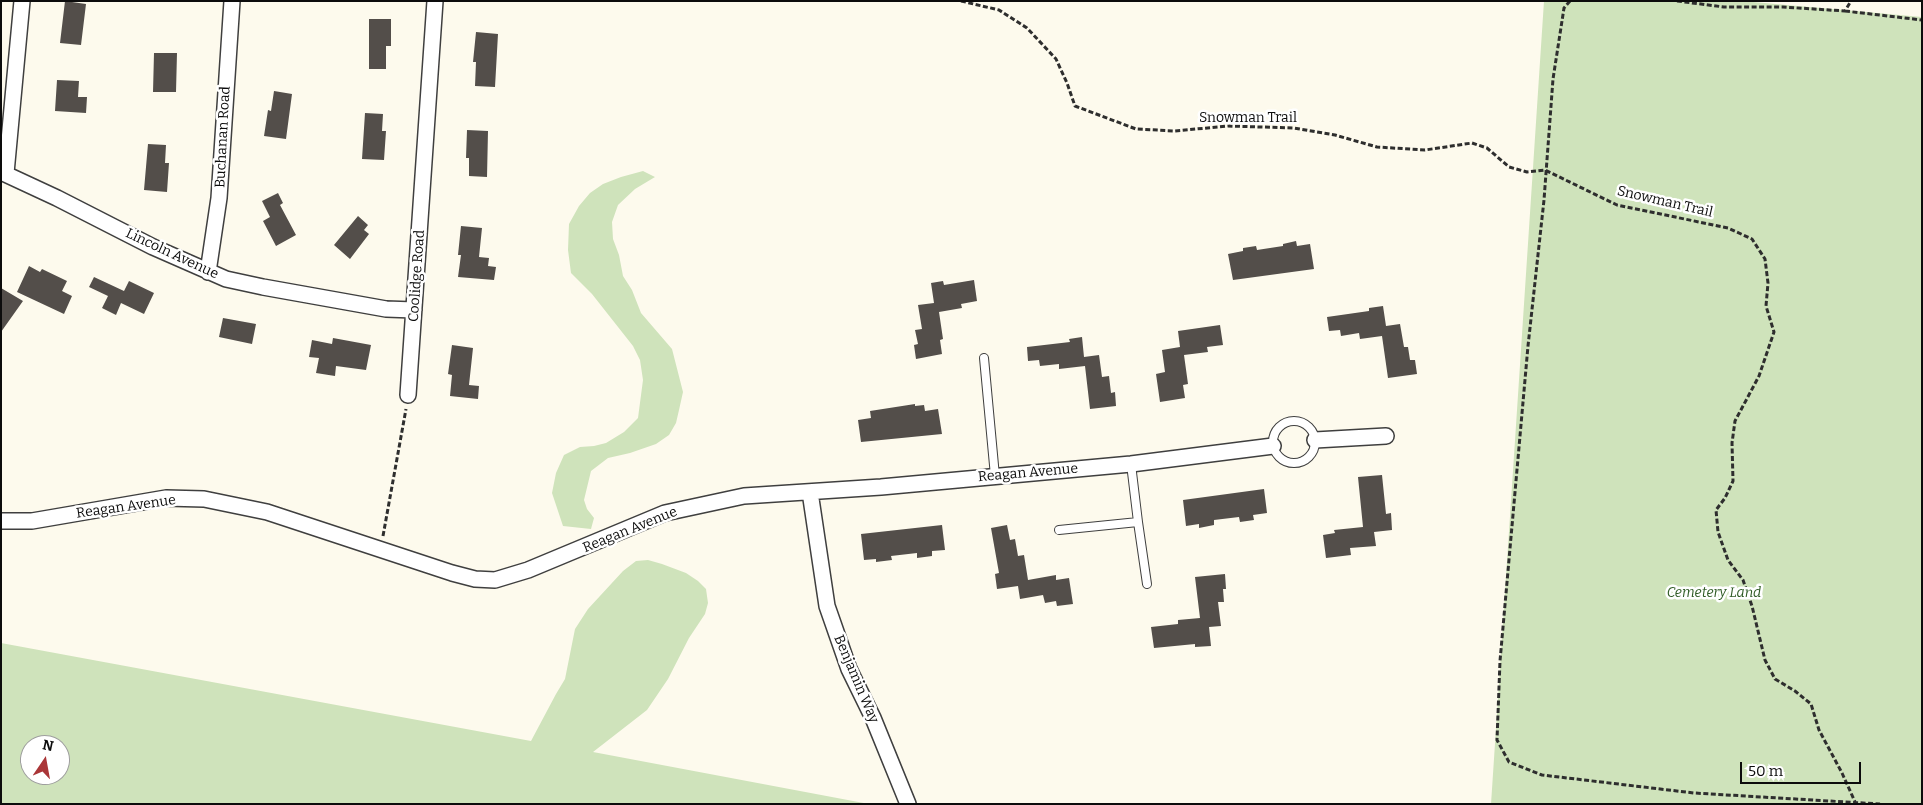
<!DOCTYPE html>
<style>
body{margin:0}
#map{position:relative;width:1923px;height:805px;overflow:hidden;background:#fdfaed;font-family:Bitter,serif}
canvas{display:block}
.frame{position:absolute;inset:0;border:2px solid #0c0c0c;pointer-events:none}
.north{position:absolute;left:20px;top:735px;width:50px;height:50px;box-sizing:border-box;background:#fff;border:1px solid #9e9e9e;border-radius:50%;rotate:12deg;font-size:14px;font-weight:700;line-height:20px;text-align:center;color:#0c0c0c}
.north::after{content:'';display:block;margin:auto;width:18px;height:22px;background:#aa3638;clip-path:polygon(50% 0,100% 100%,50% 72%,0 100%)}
.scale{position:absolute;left:1740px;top:762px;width:121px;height:22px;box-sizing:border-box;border:2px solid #0c0c0c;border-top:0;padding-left:6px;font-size:15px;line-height:18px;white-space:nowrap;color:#0c0c0c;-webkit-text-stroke:4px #fff;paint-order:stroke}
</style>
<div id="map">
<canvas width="1923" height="805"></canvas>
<div class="frame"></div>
<div class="north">N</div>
<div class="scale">50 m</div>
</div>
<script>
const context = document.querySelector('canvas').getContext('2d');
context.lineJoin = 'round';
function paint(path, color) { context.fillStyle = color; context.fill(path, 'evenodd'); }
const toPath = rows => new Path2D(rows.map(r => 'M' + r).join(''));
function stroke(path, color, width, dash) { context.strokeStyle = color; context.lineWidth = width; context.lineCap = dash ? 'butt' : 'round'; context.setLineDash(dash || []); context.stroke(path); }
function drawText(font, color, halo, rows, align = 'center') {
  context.font = font + ' Bitter,serif'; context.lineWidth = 5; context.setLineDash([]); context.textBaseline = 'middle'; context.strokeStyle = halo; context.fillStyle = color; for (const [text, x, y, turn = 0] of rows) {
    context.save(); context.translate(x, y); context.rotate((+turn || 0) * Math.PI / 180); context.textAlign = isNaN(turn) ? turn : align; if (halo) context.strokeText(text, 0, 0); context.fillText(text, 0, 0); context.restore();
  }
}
paint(toPath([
 [1544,1,1742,1,1922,17,1922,804,1491,804],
 [643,171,655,177,635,189,618,205,612,222,613,239,619,255,623,276,632,290,641,313,672,349,683,392,679,410,676,423,669,435,656,444,630,453,608,458,591,471,584,500,587,509,594,518,591,529,563,526,552,493,556,473,564,455,580,447,594,446,606,443,624,432,638,418,643,380,640,360,633,346,592,294,571,273,568,250,569,224,579,206,590,193,603,184,621,177],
 [648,560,662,564,686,573,698,581,706,589,708,603,705,614,689,638,668,679,647,710,593,752,869,804,1,804,1,643,531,741,556,694,565,679,575,629,588,609,623,571,636,561],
 [30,745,60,745,60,775,30,775]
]), '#cfe3bb');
paint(toPath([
 [65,1,86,4,81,45,60,43],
 [369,19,391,19,391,46,386,46,386,69,369,69],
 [476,32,498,34,495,87,475,86,476,62,473,62],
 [154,53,177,53,176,92,153,92],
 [57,80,79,81,78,97,87,97,86,113,55,111],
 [274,91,292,94,286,139,264,136,268,110,271,111],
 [365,113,383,114,382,131,386,131,384,160,362,159],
 [467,130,488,131,487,177,469,176,469,158,466,158],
 [148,144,166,145,165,163,169,163,167,192,144,190],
 [278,193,283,203,280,205,296,235,276,246,263,221,270,217,262,201],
 [358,216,368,225,364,230,369,234,350,259,334,245],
 [461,226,482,228,479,257,489,258,488,266,496,267,494,280,458,277,461,255,458,255],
 [1296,241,1297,246,1310,244,1314,269,1233,280,1228,254,1243,251,1243,248,1256,246,1257,250,1283,246,1283,244],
 [29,266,40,272,42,269,67,281,62,291,72,296,64,314,17,292],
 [94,277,124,291,129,281,154,293,144,314,121,303,116,315,102,308,108,296,89,287],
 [974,280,977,301,961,304,962,308,939,312,943,339,940,340,942,354,916,359,914,345,918,344,915,330,922,329,918,305,934,303,931,283,943,281,944,285],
 [1,288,23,301,1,332],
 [1383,306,1386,326,1400,324,1404,347,1408,347,1410,360,1415,360,1417,374,1388,378,1382,336,1360,339,1359,333,1341,336,1340,330,1329,331,1327,317,1369,311,1369,308],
 [223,318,256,324,252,344,219,337],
 [1220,325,1223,345,1207,347,1208,352,1184,355,1188,384,1183,385,1185,398,1160,402,1156,374,1165,372,1162,350,1180,347,1178,331],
 [1082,337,1084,357,1099,355,1102,377,1109,376,1111,393,1115,392,1116,406,1090,409,1085,366,1059,369,1059,364,1040,366,1039,360,1028,361,1027,347,1070,342,1069,339],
 [333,338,371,345,366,370,336,366,335,376,316,373,319,358,309,357,312,340,332,344],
 [452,345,473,348,469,385,479,386,478,399,450,396,452,375,448,374],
 [915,404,915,406,924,405,925,411,938,409,942,434,861,442,858,420,871,418,870,411],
 [1382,475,1386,514,1391,513,1392,530,1374,532,1376,546,1350,548,1351,555,1326,558,1323,535,1335,533,1334,530,1363,527,1358,477],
 [1264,489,1267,513,1253,515,1254,520,1240,522,1239,517,1214,520,1214,525,1199,528,1199,524,1186,526,1183,500],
 [942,525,945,550,932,551,932,556,917,558,917,553,891,556,892,560,876,562,876,559,864,560,861,534],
 [1007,525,1010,540,1015,539,1018,556,1024,555,1028,580,1056,575,1056,580,1069,578,1073,604,1057,606,1056,601,1045,603,1043,595,1020,599,1018,586,997,589,995,574,999,573,991,528],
 [1225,574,1226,589,1223,589,1224,602,1218,602,1221,626,1209,627,1211,646,1195,647,1195,644,1154,648,1151,627,1178,624,1178,620,1200,618,1195,577]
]), '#534e4a');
const service = toPath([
 [984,358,995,476],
 '1273 442a21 21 0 1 1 42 0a21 21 0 1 1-42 0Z',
 [1131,464,1138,522],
 [1059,530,1138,522,1147,584]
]);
const minor = toPath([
 [1,172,57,198,153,247,226,279,263,287,386,309,414,310],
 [6,173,22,1],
 [208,272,219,198,232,1],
 [408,395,435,1],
 [1315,440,1386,436],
 [810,492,827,606,849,669,873,718,908,804],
 [1,521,32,521,166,498,204,499,267,512,452,573,475,579,495,580,528,570,665,513,744,496,881,487,1131,464,1273,446]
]);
stroke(service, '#3f3f3f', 10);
stroke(minor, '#3f3f3f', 18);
stroke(toPath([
 [961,1,999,10,1027,28,1056,59,1067,83,1075,106,1136,129,1175,131,1228,126,1294,128,1335,135,1377,147,1425,150,1472,143,1487,148,1509,167,1527,172,1545,170,1617,205,1728,228,1752,239,1765,259,1768,283,1766,306,1774,332,1759,376,1735,421,1732,443,1733,481,1725,498,1716,510,1718,532,1728,560,1743,580,1752,606,1765,660,1775,679,1795,691,1811,704,1819,730,1842,773,1856,804],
 [1570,1,1564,8,1553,79,1544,200,1528,346,1500,661,1497,740,1509,762,1542,775,1694,793,1880,804],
 [1677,1,1724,7,1783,7,1845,11,1851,1],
 [1845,11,1922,20],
 [383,536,406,409]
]), '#2e2e2e', 3, [5, 2.5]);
stroke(service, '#fff', 8);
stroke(minor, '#fff', 15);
drawText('14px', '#0c0c0c', '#fff', [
 ["Snowman Trail",1248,118],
 ["Buchanan Road",223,137,-87],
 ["Snowman Trail",1665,202,13],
 ["Lincoln Avenue",172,254,25],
 ["Coolidge Road",417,276,-86],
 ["Reagan Avenue",1028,473,-5],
 ["Reagan Avenue",126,507,-8],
 ["Reagan Avenue",630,530,-22],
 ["Benjamin Way",856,679,67]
]);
drawText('italic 14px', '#2f5b25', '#fff', [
 ["Cemetery Land",1714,593]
]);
</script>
